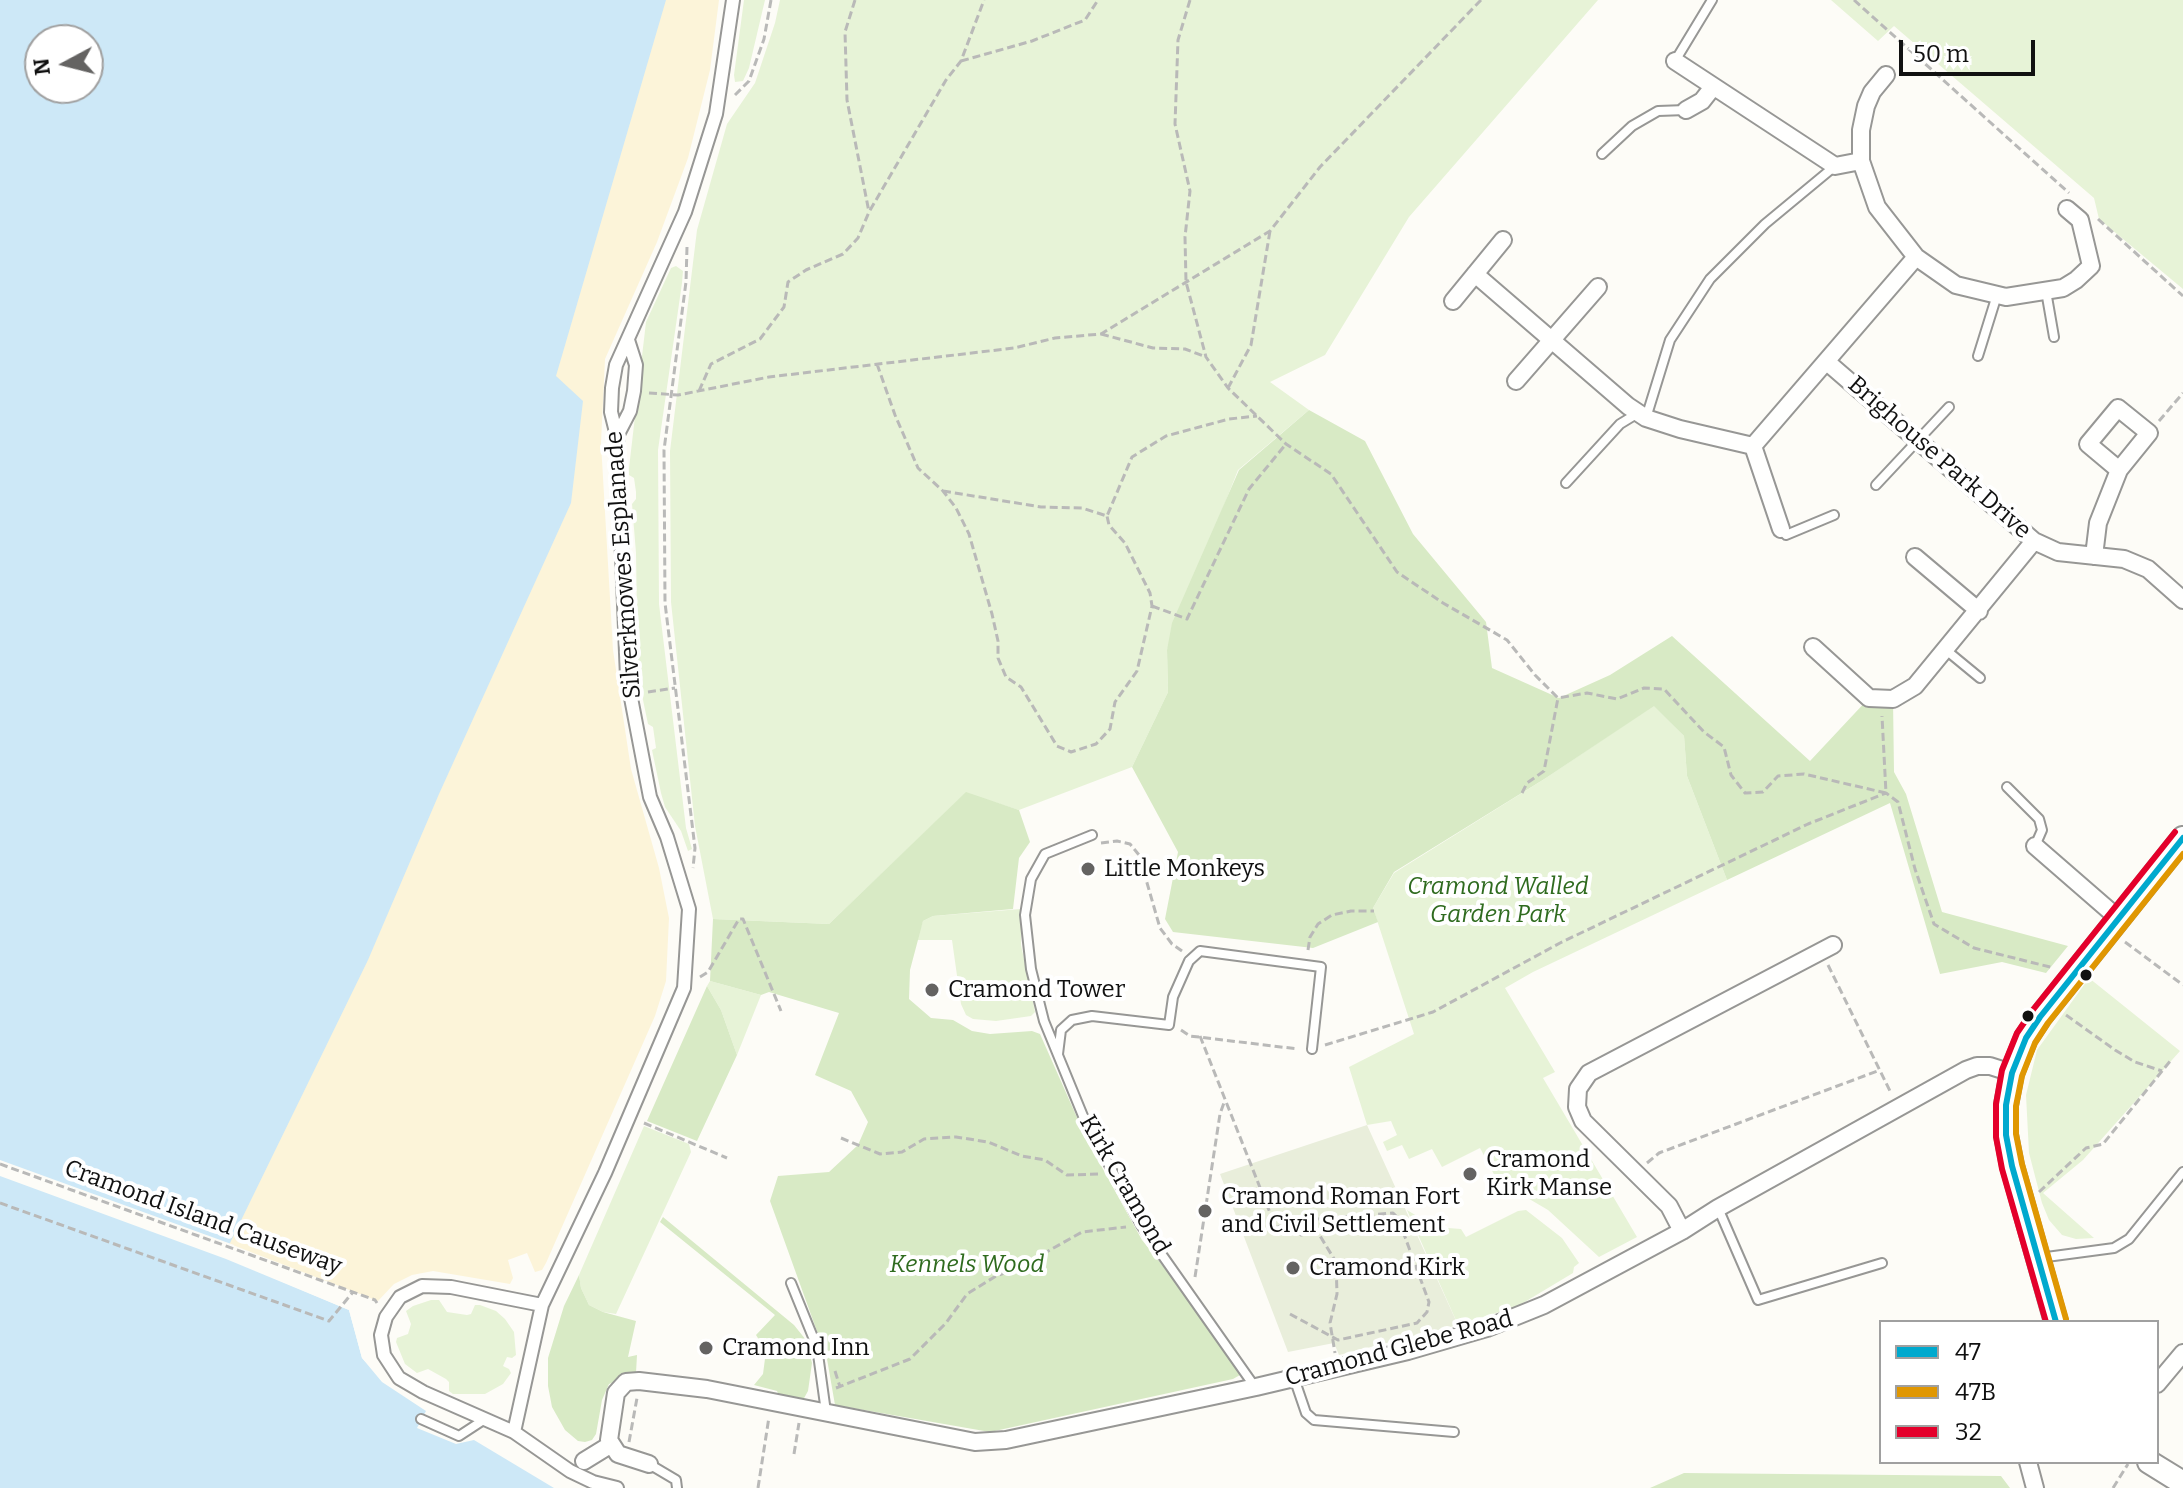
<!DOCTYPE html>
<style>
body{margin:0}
#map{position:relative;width:2183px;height:1488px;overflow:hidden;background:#fdfcf7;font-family:Bitter,serif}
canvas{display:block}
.legend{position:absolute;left:1879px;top:1320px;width:280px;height:144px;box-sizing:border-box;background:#fff;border:2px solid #a0a0a0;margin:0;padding:10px 14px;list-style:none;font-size:24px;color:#111}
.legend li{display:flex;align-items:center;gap:16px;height:40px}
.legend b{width:40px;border:2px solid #a0a0a0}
.north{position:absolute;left:24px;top:24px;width:80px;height:80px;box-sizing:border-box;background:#fff;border:2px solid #a0a0a0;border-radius:50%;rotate:263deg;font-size:22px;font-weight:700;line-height:32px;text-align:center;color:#111}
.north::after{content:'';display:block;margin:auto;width:28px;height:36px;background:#646362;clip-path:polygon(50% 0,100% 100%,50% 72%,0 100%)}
.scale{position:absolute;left:1899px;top:40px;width:136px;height:36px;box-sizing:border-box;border:4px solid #111;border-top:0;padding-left:10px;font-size:24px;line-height:28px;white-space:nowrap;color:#111;-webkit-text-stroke:6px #fff;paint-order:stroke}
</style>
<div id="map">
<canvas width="2183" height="1488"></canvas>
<ul class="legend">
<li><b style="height:10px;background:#00a9ce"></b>47</li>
<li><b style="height:10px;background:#e09702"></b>47B</li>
<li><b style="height:10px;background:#e4002b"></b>32</li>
</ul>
<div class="north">N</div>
<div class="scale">50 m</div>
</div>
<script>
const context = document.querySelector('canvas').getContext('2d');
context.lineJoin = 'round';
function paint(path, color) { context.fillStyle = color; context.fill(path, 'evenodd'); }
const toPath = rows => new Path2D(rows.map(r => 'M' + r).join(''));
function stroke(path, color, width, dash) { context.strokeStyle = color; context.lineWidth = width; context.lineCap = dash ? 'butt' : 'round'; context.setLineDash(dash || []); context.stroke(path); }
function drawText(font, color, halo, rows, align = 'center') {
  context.font = font + ' Bitter,serif'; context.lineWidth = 8; context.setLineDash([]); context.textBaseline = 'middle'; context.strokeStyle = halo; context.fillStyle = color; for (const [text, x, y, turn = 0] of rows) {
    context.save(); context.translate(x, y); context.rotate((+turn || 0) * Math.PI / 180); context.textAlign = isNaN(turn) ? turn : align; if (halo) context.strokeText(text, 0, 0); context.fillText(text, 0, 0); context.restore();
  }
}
paint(toPath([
 [744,0,765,0,749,68,743,81,735,82,734,75],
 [780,0,1598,0,1409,217,1325,355,1270,382,1309,410,1238,470,1167,650,1168,692,1132,767,1019,810,966,793,829,924,713,919,695,826,671,602,670,451,697,230,727,124,755,83,775,23],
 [1831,0,2183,0,2183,289,2099,219,2094,198,1894,26,1878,41],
 [676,266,683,271,682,283,658,450,659,604,686,828,692,849,688,851,681,831,665,807,661,793,652,750,656,748,653,727,648,724,638,676,636,553,632,504,636,499,636,492,634,478,629,475,629,468,646,322,671,268],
 [1654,705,1684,736,1687,776,1727,880,1533,972,1505,988,1555,1072,1543,1078,1637,1237,1599,1257,1548,1210,1497,1180,1480,1148,1442,1167,1432,1149,1409,1159,1402,1145,1387,1151,1383,1142,1397,1135,1391,1121,1367,1125,1349,1067,1414,1034,1373,908,1394,873,1546,778],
 [1021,909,1021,945,1035,1012,1031,1016,996,1021,973,1019,966,1015,961,1004,952,940,916,940,923,921,933,916],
 [2089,978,2180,1051,2083,1160,2043,1193,2094,1238,2076,1239,2062,1235,2049,1220,2042,1203,2029,1153,2026,1095,2037,1050],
 [710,981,761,995,737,1055,721,1010,707,986],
 [644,1126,689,1144,691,1152,616,1314,603,1312,589,1305,581,1288,579,1275],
 [1407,1210,1435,1227,1461,1229,1466,1237,1518,1211,1526,1210,1562,1238,1579,1263,1574,1267,1573,1273,1518,1306,1458,1325],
 [431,1300,439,1300,447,1312,467,1315,471,1314,475,1305,480,1305,496,1311,505,1319,514,1332,516,1355,512,1358,507,1357,503,1366,509,1369,511,1373,503,1384,485,1394,453,1394,449,1391,449,1382,446,1379,428,1369,417,1373,405,1364,396,1342,397,1338,408,1334,411,1324,406,1311,413,1306]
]), '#e7f3d7');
paint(toPath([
 [1309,410,1365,441,1413,534,1486,622,1492,668,1559,698,1610,675,1672,636,1810,761,1869,698,1893,699,1894,772,1906,794,1942,912,2068,946,2046,973,2002,962,1940,974,1890,803,1727,880,1687,776,1684,736,1654,706,1546,778,1394,872,1373,908,1378,922,1313,948,1173,932,1165,919,1178,852,1132,767,1168,692,1167,650,1172,623,1239,470],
 [966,792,1019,810,1030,842,1019,858,1013,909,933,916,923,921,910,970,909,999,931,1018,953,1020,972,1031,990,1034,1032,1031,1040,1034,1087,1140,1142,1240,1182,1290,1240,1375,1233,1379,990,1432,835,1405,827,1359,770,1201,778,1176,829,1172,858,1145,868,1122,851,1091,815,1075,839,1013,769,992,761,995,710,981,713,919,829,924],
 [707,986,721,1010,737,1055,697,1141,647,1121],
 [663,1217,794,1325,806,1340,812,1363,808,1391,803,1400,779,1396,777,1391,754,1385,763,1374,766,1351,756,1335,775,1315,660,1222],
 [579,1275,581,1288,589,1305,603,1312,636,1321,628,1357,637,1355,636,1373,609,1384,602,1400,596,1434,592,1440,585,1442,578,1441,565,1430,552,1407,548,1386,548,1358,564,1306],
 [1684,1473,2001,1476,2010,1488,1650,1488]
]), '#d8eac5');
paint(toPath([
 [0,0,719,0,710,70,688,158,657,242,605,359,601,443,613,650,631,769,659,868,669,918,666,981,655,1016,546,1263,542,1270,535,1272,527,1253,508,1260,513,1278,510,1284,433,1271,412,1275,394,1284,378,1301,230,1244,18,1403],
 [40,40,88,40,88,88,40,88]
]), '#fcf4d9');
paint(toPath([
 [1367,1125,1458,1325,1339,1355,1334,1343,1288,1352,1220,1174]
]), '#e9eedb');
paint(toPath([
 [0,0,666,0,556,376,583,401,571,503,439,794,368,960,230,1243,226,1258,349,1310,362,1358,382,1382,426,1411,417,1428,456,1444,474,1440,554,1488,0,1488],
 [40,40,88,40,88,88,40,88]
]), '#cde8f7');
paint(toPath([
 [0,1160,234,1245,231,1256,351,1306,365,1356,374,1370,362,1358,349,1310,226,1259,0,1176]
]), '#fdfcf7');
const service = toPath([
 [1675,61,1712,0],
 [1602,154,1632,126,1658,111,1686,110],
 [2046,291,2054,337],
 [1978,356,1997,295],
 [1646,418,1670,340,1710,279,1765,224,1835,166],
 [1566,483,1620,424,1638,413],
 [1876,485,1949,407],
 [1781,529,1786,535,1834,515],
 [1946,650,1980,678],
 [2007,787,2039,819,2042,830,2035,846],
 [1092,835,1045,854,1031,879,1025,915,1031,969,1044,1021,1083,1116,1141,1225,1255,1387],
 [1058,1054,1061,1030,1072,1020,1092,1016,1169,1025,1173,997,1189,961,1200,951,1321,967,1312,1049],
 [1718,1208,1758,1300,1882,1263],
 [2039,1258,2114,1248,2129,1239,2183,1172],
 [791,1283,817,1347,826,1412],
 [1294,1378,1306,1413,1314,1420,1454,1432],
 [421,1419,459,1436,485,1419],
 [649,1464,676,1480,677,1488]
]);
const pedestrian = toPath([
 [617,436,630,411,634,391,636,365,628,340],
 [514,1432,542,1305],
 [617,1488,593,1482,570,1471,514,1432,423,1392,399,1378,384,1355,381,1335,386,1317,400,1297,422,1286,451,1287,542,1305,605,1173,684,988,689,909,667,837,650,797,627,677,617,436,611,412,612,388,616,365,685,212,716,114,733,0]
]);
const minor = toPath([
 [1675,61,1835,166,1861,161],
 [1886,75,1872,92,1866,106,1861,130,1861,161,1877,207,1916,257,1956,285,2006,297,2063,288,2076,280,2091,266,2080,220,2067,209],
 [1686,110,1702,101,1713,87],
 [1475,274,1628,406,1646,418,1680,429,1753,446,1781,529],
 [1453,301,1503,240],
 [1827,362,2034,541,2058,552,2124,559,2148,569,2183,600],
 [1516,381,1598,287],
 [2118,408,2149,433,2119,470,2088,444,2118,408],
 [1753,446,1916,257],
 [2094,556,2098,523,2119,470],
 [1915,557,1979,611],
 [1813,647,1869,698,1893,699,1915,686,2034,541],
 [2035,846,2119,919],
 [1682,1231,1669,1206,1583,1121,1577,1107,1578,1089,1589,1073,1833,945],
 [2157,1384,2183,1353],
 [584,1461,610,1445],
 [2028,1462,2035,1488],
 [649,1464,618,1454,609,1440,616,1393,626,1382,639,1381,707,1389,975,1442,1006,1440,1256,1387,1408,1351,1487,1328,1544,1305,1682,1231,1718,1208,1966,1070,1977,1066,1990,1066,2012,1073]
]);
const tertiary = toPath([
 [2056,1322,2012,1166,2006,1135,2006,1105,2012,1073,2026,1038,2040,1017,2183,838],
 [2149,1462,2183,1483]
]);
stroke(service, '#979795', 12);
stroke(pedestrian, '#979795', 16);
stroke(minor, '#979795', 20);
stroke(tertiary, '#979795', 26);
stroke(toPath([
 [855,0,845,32,847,100,869,212],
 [1190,0,1178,40,1175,124,1190,191,1185,237,1186,282,1206,357,1228,388,1286,444,1331,474,1397,572,1443,603,1507,640,1535,675,1558,698,1587,693,1617,699,1644,688,1664,689,1704,732,1724,747,1731,775,1745,793,1763,792,1778,776,1804,774,1886,793,1882,716],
 [1854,0,2069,193],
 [961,61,1032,41,1085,20,1098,0],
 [735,95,749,81,764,39,771,0],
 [2098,219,2183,296],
 [687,247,686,282,664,450,665,603,695,848,693,868],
 [1101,334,1153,348,1185,349,1206,357],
 [877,364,895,415,918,468,943,491,956,508,969,534,992,614,998,641,998,658,1006,677,1021,687,1057,746,1071,752,1096,744,1110,729,1115,702,1137,671,1152,606,1150,593,1125,543,1109,525,1107,516],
 [1228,388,1251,345,1270,231],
 [699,391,711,364,760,339,784,307,788,282,806,270,843,254,858,238,869,212,946,80,961,61,984,0],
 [649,393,678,395,769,377,1014,348,1055,338,1101,334,1270,231,1320,167,1481,0],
 [2159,421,2183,393],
 [943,491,1041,507,1082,508,1107,516,1132,457,1166,436,1229,419,1257,416],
 [1152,606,1187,619,1249,489,1286,444],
 [648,692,675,688],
 [1522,793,1527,783,1544,771,1558,698],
 [1101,843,1117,841,1130,844,1139,855,1160,928,1172,944,1182,951],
 [2125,942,2183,985],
 [1308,950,1310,937,1318,924,1332,915,1351,911,1374,911],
 [1828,965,1890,1091],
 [700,977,708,972,739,919,743,919,781,1011],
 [2066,1015,2115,1050,2135,1062,2162,1071],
 [1181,1030,1190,1036,1298,1049],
 [1200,1036,1276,1228,1293,1221,1301,1235,1317,1231,1336,1262,1337,1294,1330,1323,1335,1353],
 [1325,1045,1433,1012,1560,943,1808,824,1886,793,1898,802,1915,869,1934,924,1974,948,2054,968],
 [644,1123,727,1158],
 [841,1138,880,1154,902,1152,924,1139,956,1137,988,1142,1022,1156,1045,1160,1067,1175,1099,1174],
 [1647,1163,1659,1153,1880,1070],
 [0,1164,375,1300,377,1303],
 [2039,1192,2086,1148,2103,1144,2171,1060],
 [0,1203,329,1321,353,1292],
 [1195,1277,1220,1114,1225,1100],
 [1290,1314,1338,1340,1417,1323,1427,1312,1429,1302,1398,1218,1393,1213,1293,1221],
 [835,1371,840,1387],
 [836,1388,910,1359,946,1323,967,1294,996,1276,1018,1268,1082,1232,1126,1227],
 [629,1442,637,1398],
 [794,1454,799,1423],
 [758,1488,769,1417],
 [2113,1488,2128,1464]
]), '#b9b9b8', 3, [8, 4]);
stroke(service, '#fffffe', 8);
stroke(pedestrian, '#fffffe', 12);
stroke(minor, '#fffffe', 16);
stroke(tertiary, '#fffffe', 22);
stroke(toPath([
 [2056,1322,2012,1166,2006,1135,2006,1105,2012,1073,2026,1038,2040,1017,2183,838]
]), '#00a9ce', 6);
stroke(toPath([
 [2066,1319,2022,1164,2016,1134,2016,1106,2022,1076,2035,1043,2048,1023,2183,854]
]), '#e09702', 6);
stroke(toPath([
 [2046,1322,2002,1169,1996,1137,1996,1104,2002,1070,2017,1033,2032,1011,2175,832]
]), '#e4002b', 6);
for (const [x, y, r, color] of [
 [1088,869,8,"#646362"],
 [2086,975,7,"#111"],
 [932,990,8,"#646362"],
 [2028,1016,7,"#111"],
 [1470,1174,8,"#646362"],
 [1205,1211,8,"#646362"],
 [1293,1268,8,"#646362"],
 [706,1348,8,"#646362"]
]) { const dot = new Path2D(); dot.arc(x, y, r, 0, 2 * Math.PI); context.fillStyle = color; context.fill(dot); stroke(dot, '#fff', 3); }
drawText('24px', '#111', '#fff', [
 ["Brighouse Park Drive",1939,458,41],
 ["Silverknowes Esplanade",624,565,-94],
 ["Kirk Cramond",1124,1185,60],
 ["Cramond Island Causeway",203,1218,20],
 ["Cramond Glebe Road",1399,1349,-15]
]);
drawText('24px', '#111', '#fff', [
 ["Little Monkeys",1104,869],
 ["Cramond Tower",948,990],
 ["Cramond",1486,1160],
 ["Kirk Manse",1486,1188],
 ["Cramond Roman Fort",1221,1197],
 ["and Civil Settlement",1221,1225],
 ["Cramond Kirk",1309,1268],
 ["Cramond Inn",722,1348]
], 'left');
drawText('italic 24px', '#2f6b1f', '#fff', [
 ["Cramond Walled",1498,887],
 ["Garden Park",1498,915],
 ["Kennels Wood",967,1265]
]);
</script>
